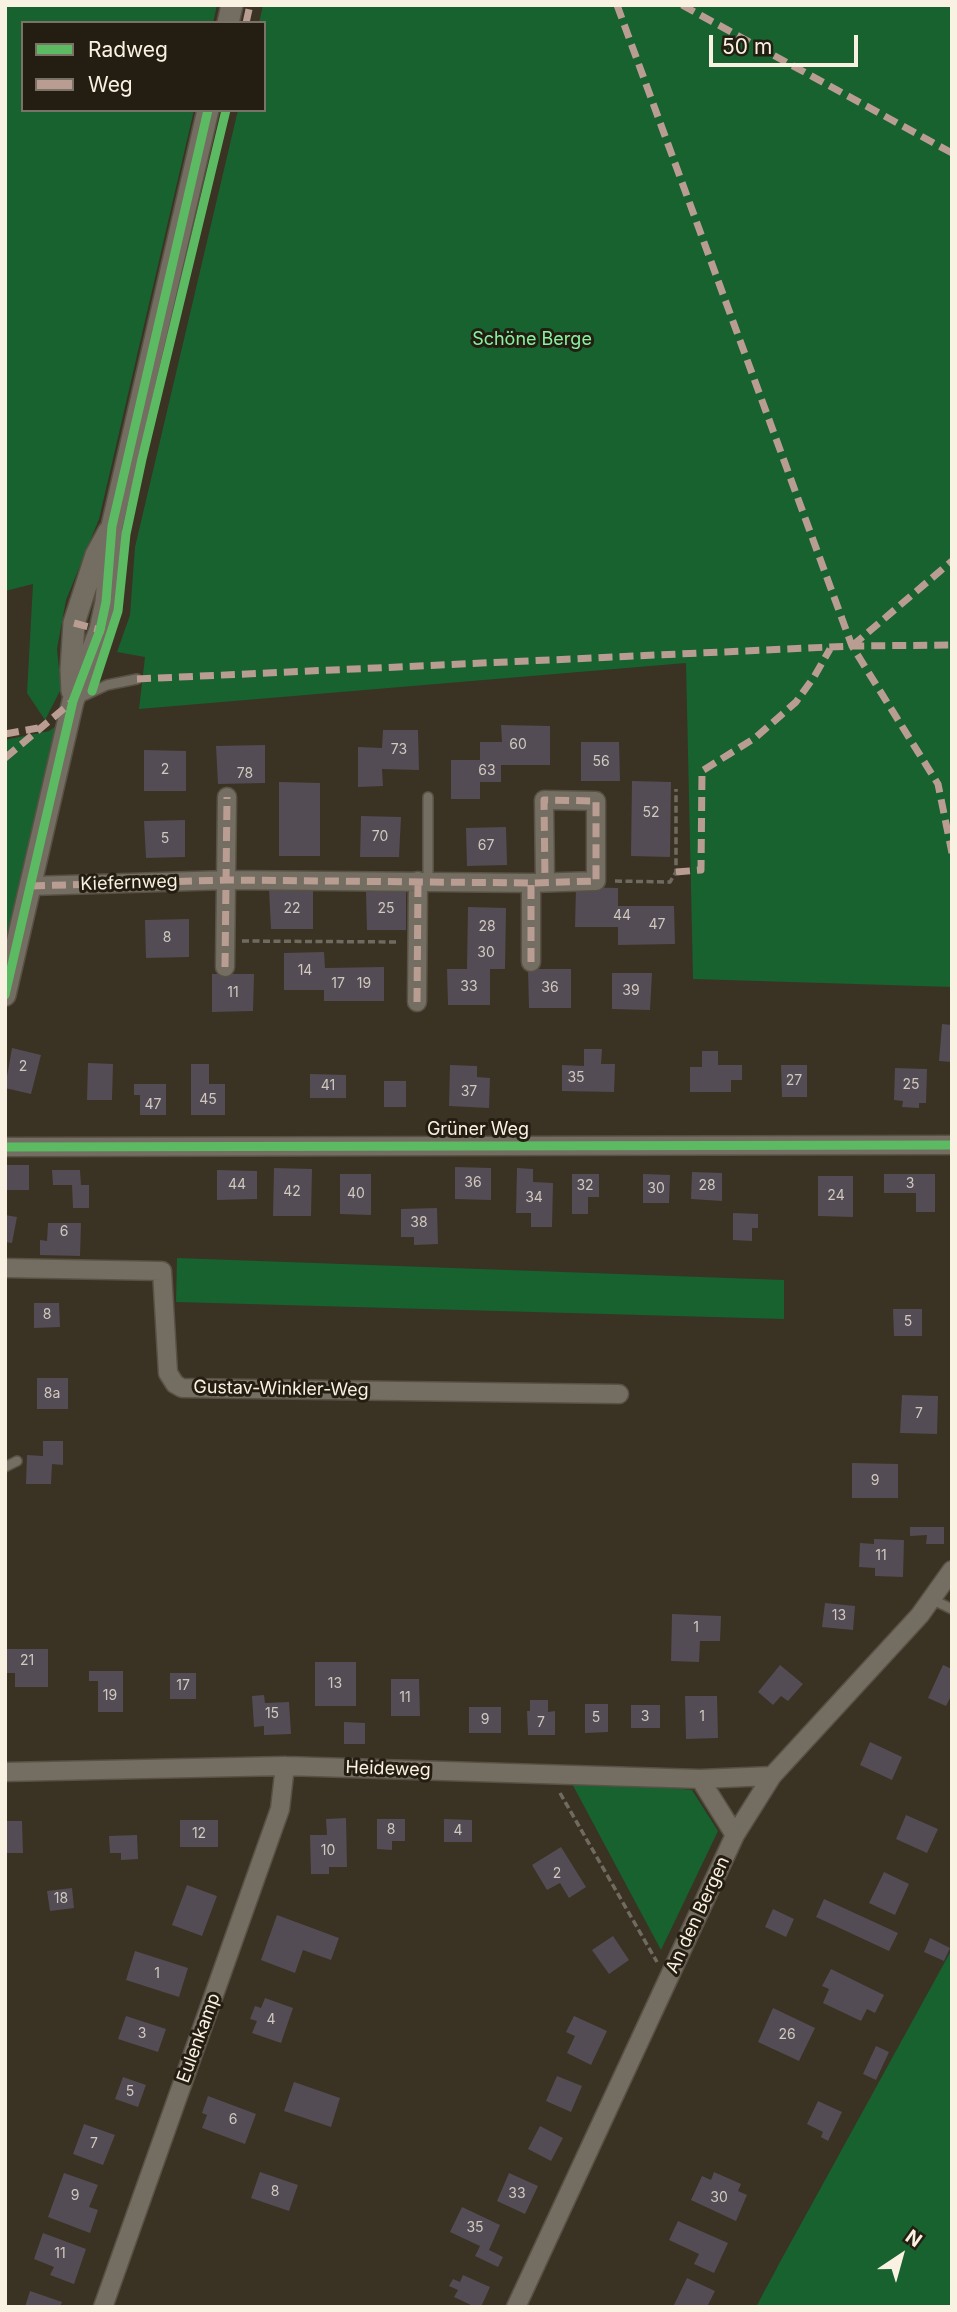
<!DOCTYPE html>
<meta charset="utf-8">
<style>
body{margin:0}
#map{position:relative;width:957px;height:2312px;overflow:hidden;background:#3a3223;font-family:Inter,sans-serif}
canvas{display:block}
.frame{position:absolute;inset:0;border:7px solid #f9f1e1;pointer-events:none}
.legend{position:absolute;left:21px;top:21px;width:245px;height:91px;box-sizing:border-box;background:#241e12;border:2px solid #797265;margin:0;padding:9px 12px;list-style:none;font-size:21px;color:#f9f1e1}
.legend li{display:flex;align-items:center;gap:14px;height:35px}
.legend b{width:35px;border:2px solid #797265}
.north{position:absolute;left:866px;top:2221px;width:70px;height:70px;-webkit-text-stroke:5px #241e12;paint-order:stroke;rotate:36deg;font-size:19px;font-weight:700;line-height:28px;text-align:center;color:#f9f1e1}
.north::after{content:'';display:block;margin:auto;width:24px;height:32px;background:#f9f1e1;clip-path:polygon(50% 0,100% 100%,50% 72%,0 100%)}
.scale{position:absolute;left:709px;top:35px;width:149px;height:32px;box-sizing:border-box;border:4px solid #f9f1e1;border-top:0;padding-left:9px;font-size:21px;line-height:24px;white-space:nowrap;color:#f9f1e1;-webkit-text-stroke:5px #241e12;paint-order:stroke}
</style>
<div id="map">
<canvas width="957" height="2312"></canvas>
<div class="frame"></div>
<ul class="legend">
<li><b style="height:9px;background:#5cba63"></b>Radweg</li>
<li><b style="height:9px;background:#b99d93"></b>Weg</li>
</ul>
<div class="north">N</div>
<div class="scale">50 m</div>
</div>
<script>
const context = document.querySelector('canvas').getContext('2d');
context.lineJoin = 'round';
function paint(path, color) { context.fillStyle = color; context.fill(path, 'evenodd'); }
const toPath = rows => new Path2D(rows.map(r => 'M' + r).join(''));
function stroke(path, color, width, dash) { context.strokeStyle = color; context.lineWidth = width; context.lineCap = dash ? 'butt' : 'round'; context.setLineDash(dash || []); context.stroke(path); }
function drawText(font, color, halo, rows, align = 'center') {
  context.font = font + ' Inter,sans-serif'; context.lineWidth = 6; context.setLineDash([]); context.textBaseline = 'middle'; context.strokeStyle = halo; context.fillStyle = color; for (const [text, x, y, turn = 0] of rows) {
    context.save(); context.translate(x, y); context.rotate((+turn || 0) * Math.PI / 180); context.textAlign = isNaN(turn) ? turn : align; if (halo) context.strokeText(text, 0, 0); context.fillText(text, 0, 0); context.restore();
  }
}
paint(toPath([
 [5,5,217,5,213,23,23,23,23,110,194,110,99,519,66,600,57,649,61,689,45,720,27,693,33,584,5,591],
 [263,5,952,5,952,987,693,979,686,663,139,709,145,657,117,652,130,615,135,547,238,110,264,110,264,23,259,23],
 [63,721,5,955,5,740,49,731],
 [177,1258,784,1280,784,1319,176,1302],
 [569,1778,692,1790,718,1831,661,1950],
 [952,1949,952,2307,756,2307,780,2262]
]), '#17622f');
paint(toPath([
 [501,725,550,726,550,765,501,765,501,782,480,782,480,799,451,799,451,760,480,760,480,742,502,742],
 [383,730,418,730,419,770,382,769,383,786,358,787,358,747,382,748],
 [581,742,619,742,620,781,581,781],
 [265,745,265,783,218,784,216,746],
 [144,750,186,751,186,791,144,791],
 [632,781,671,782,670,857,631,856],
 [279,782,320,783,320,856,279,856],
 [361,816,401,817,399,857,360,857],
 [185,820,185,857,146,858,144,821],
 [506,827,507,865,467,866,466,828],
 [576,887,618,888,618,906,674,906,675,944,618,945,618,927,575,927],
 [269,889,313,889,313,929,271,929],
 [406,891,406,930,367,930,366,892],
 [468,907,506,908,505,969,490,969,490,1005,448,1005,447,969,467,969],
 [189,919,189,957,146,958,145,920],
 [324,952,325,968,384,967,384,1001,324,1001,324,990,284,990,284,953],
 [528,969,571,969,571,1008,529,1008],
 [612,973,652,973,650,1010,612,1009],
 [212,974,254,974,253,1011,212,1012],
 [942,1024,952,1025,952,1062,939,1061],
 [12,1048,41,1055,31,1094,5,1088],
 [584,1049,602,1049,601,1064,615,1064,614,1092,562,1091,562,1065,584,1066],
 [702,1051,718,1051,718,1065,742,1065,742,1080,731,1080,731,1092,690,1092,690,1067,702,1067],
 [88,1063,113,1064,112,1100,87,1100],
 [191,1064,209,1064,209,1084,225,1084,225,1115,191,1115],
 [450,1065,477,1066,477,1077,490,1078,489,1108,449,1106],
 [781,1065,807,1065,807,1097,782,1097],
 [895,1068,927,1069,926,1103,919,1103,919,1108,902,1107,903,1101,894,1100],
 [310,1074,346,1075,346,1098,310,1098],
 [384,1081,406,1081,406,1107,384,1107],
 [134,1084,166,1084,166,1115,140,1115,140,1095,134,1095],
 [5,1165,29,1165,29,1190,5,1190],
 [455,1167,491,1168,491,1200,455,1199],
 [274,1168,312,1169,311,1216,273,1216],
 [517,1168,533,1169,533,1182,553,1183,552,1227,531,1227,531,1213,516,1213],
 [52,1170,80,1170,81,1185,89,1185,89,1208,73,1208,72,1185,53,1185],
 [217,1170,257,1171,257,1199,217,1200],
 [692,1172,722,1173,722,1201,691,1199],
 [340,1174,371,1174,371,1215,340,1214],
 [572,1174,599,1174,599,1197,588,1197,588,1214,572,1214],
 [643,1174,670,1175,669,1203,643,1203],
 [884,1174,935,1174,935,1212,916,1212,916,1193,884,1193],
 [818,1176,853,1176,853,1217,818,1216],
 [437,1208,438,1244,414,1245,414,1237,401,1237,401,1209],
 [733,1213,758,1214,758,1228,752,1228,752,1241,733,1240],
 [5,1215,17,1217,12,1243,5,1242],
 [48,1223,81,1223,80,1256,40,1255,40,1240,47,1241],
 [34,1303,59,1303,60,1327,34,1328],
 [893,1309,922,1309,922,1336,894,1336],
 [37,1378,68,1378,68,1409,37,1409],
 [902,1395,938,1396,937,1434,900,1433],
 [43,1441,63,1441,63,1465,52,1464,51,1484,26,1484,27,1455,43,1456],
 [852,1463,898,1464,898,1498,852,1498],
 [910,1527,944,1527,944,1544,926,1544,927,1535,910,1536],
 [874,1539,904,1540,903,1577,875,1576,875,1568,859,1567,860,1543,874,1544],
 [825,1603,855,1606,853,1630,822,1627],
 [672,1614,721,1616,720,1641,700,1641,699,1662,671,1661],
 [5,1649,48,1649,48,1687,15,1687,15,1673,5,1673],
 [315,1662,356,1662,356,1706,315,1706],
 [780,1665,803,1684,788,1701,781,1696,773,1705,758,1692],
 [943,1665,952,1669,952,1694,946,1706,928,1698],
 [89,1671,123,1671,123,1712,98,1712,98,1681,89,1681],
 [170,1673,196,1673,196,1699,170,1699],
 [391,1679,419,1679,420,1716,391,1716],
 [264,1695,265,1703,289,1702,291,1734,264,1735,264,1726,254,1727,252,1696],
 [685,1696,717,1696,718,1738,686,1739],
 [530,1700,548,1700,548,1712,555,1711,555,1735,528,1735,527,1711,530,1711],
 [585,1704,608,1704,608,1732,585,1733],
 [631,1705,660,1705,660,1728,631,1728],
 [469,1707,501,1707,501,1733,469,1733],
 [344,1722,365,1723,365,1744,344,1744],
 [870,1742,902,1757,892,1780,860,1765],
 [906,1815,938,1829,927,1853,896,1839],
 [346,1818,347,1867,329,1867,329,1874,311,1874,310,1835,327,1835,326,1819],
 [377,1819,405,1819,405,1841,392,1841,392,1850,377,1849],
 [444,1819,472,1820,472,1842,444,1842],
 [180,1820,218,1820,218,1847,180,1847],
 [5,1821,22,1821,23,1853,5,1853],
 [137,1835,138,1859,121,1860,121,1853,110,1853,109,1836],
 [561,1847,586,1887,569,1898,560,1883,547,1890,532,1865],
 [884,1872,909,1884,895,1915,869,1903],
 [187,1885,217,1896,202,1936,172,1925],
 [72,1888,74,1908,50,1911,47,1891],
 [824,1899,898,1933,889,1951,816,1917],
 [773,1909,794,1919,786,1937,765,1927],
 [277,1915,339,1938,331,1960,303,1950,295,1973,261,1960],
 [613,1936,629,1960,609,1974,592,1950],
 [930,1938,950,1948,944,1961,924,1952],
 [135,1951,188,1968,179,1997,126,1980],
 [831,1969,884,1995,875,2013,867,2009,861,2021,823,2003,829,1989,822,1986],
 [265,1998,293,2008,281,2043,252,2033,257,2021,250,2019,255,2006,261,2008],
 [773,2008,815,2028,799,2061,758,2042],
 [126,2016,166,2029,158,2052,118,2039],
 [574,2016,607,2031,591,2065,567,2053,575,2036,566,2032],
 [876,2046,889,2052,876,2080,863,2074],
 [557,2076,582,2086,571,2112,546,2101],
 [123,2077,146,2085,138,2107,115,2099],
 [294,2082,340,2098,331,2127,284,2111],
 [208,2096,256,2114,245,2144,202,2128,207,2115,202,2113],
 [818,2101,842,2112,828,2141,821,2137,823,2132,807,2124],
 [84,2124,115,2135,103,2165,73,2154],
 [540,2126,563,2138,551,2161,528,2149],
 [260,2172,298,2185,289,2211,251,2198],
 [714,2172,741,2184,738,2191,747,2195,736,2221,691,2200,702,2176,711,2180],
 [64,2173,98,2185,89,2207,98,2210,90,2233,48,2217],
 [509,2173,538,2186,525,2214,497,2201],
 [462,2207,500,2225,489,2250,503,2257,498,2267,475,2256,480,2246,450,2232],
 [678,2221,728,2243,714,2273,694,2264,699,2254,669,2240],
 [43,2233,86,2249,74,2284,50,2275,54,2267,34,2259],
 [463,2275,490,2287,481,2307,475,2307,454,2297,458,2290,449,2286,453,2279,460,2282],
 [687,2278,715,2291,707,2307,673,2307],
 [30,2291,62,2302,60,2307,25,2307]
]), '#534c54');
const service = toPath([
 [77,699,107,685,137,679],
 [428,797,428,881],
 [5,1467,17,1461],
 [931,1599,952,1609]
]);
const minor = toPath([
 [31,886,227,880,531,883,596,881,596,801,544,800,545,881],
 [531,962,531,883],
 [225,967,227,797],
 [417,1002,418,881],
 [5,1147,952,1145],
 [5,1268,162,1271,168,1373,175,1384,182,1388,619,1394],
 [5,1772,285,1766,700,1779,772,1776],
 [700,1779,735,1835],
 [103,2307,280,1809,285,1766],
 [516,2307,735,1835,772,1776,920,1615,952,1570]
]);
const tertiary = toPath([
 [228,23,232,5],
 [72,691,71,670,74,623,96,555,109,531],
 [5,995,73,701,100,630,106,602,112,526,208,110]
]);
stroke(service, '#585144', 12);
stroke(minor, '#585144', 21);
stroke(tertiary, '#585144', 24);
stroke(toPath([
 [615,881,670,882,676,872,676,789],
 [242,941,398,942],
 [560,1793,657,1962]
]), '#706b61', 3.5, [7, 3.5]);
stroke(service, '#736d62', 9);
stroke(minor, '#736d62', 18);
stroke(tertiary, '#736d62', 21);
stroke(toPath([
 [617,5,852,646,938,784,952,853],
 [682,5,952,153],
 [246,23,250,5],
 [74,623,104,631],
 [852,646,952,561],
 [137,679,852,646,952,645],
 [5,734,38,728],
 [5,758,73,701],
 [676,872,701,870,702,771,755,738,796,702,814,677,830,649],
 [31,886,227,880,531,883,596,881,596,801,544,800,545,881],
 [531,962,531,883],
 [225,967,227,797],
 [417,1002,418,881]
]), '#b99d93', 7, [14, 7]);
stroke(toPath([
 [92,691,118,611,126,534,142,459,226,110],
 [5,995,73,701,100,630,106,602,112,526,208,110],
 [5,1147,952,1145]
]), '#5cba63', 9);
drawText('14px', '#d0c8be', null, [
 ["60",518,745],
 ["73",399,750],
 ["56",601,762],
 ["2",165,770],
 ["63",487,771],
 ["78",245,774],
 ["52",651,813],
 ["70",380,837],
 ["5",165,839],
 ["67",486,846],
 ["22",292,909],
 ["25",386,909],
 ["44",622,916],
 ["47",657,925],
 ["28",487,927],
 ["8",167,938],
 ["30",486,953],
 ["14",305,971],
 ["17",338,984],
 ["19",364,984],
 ["33",469,987],
 ["36",550,988],
 ["39",631,991],
 ["11",233,993],
 ["2",23,1067],
 ["35",576,1078],
 ["27",794,1081],
 ["25",911,1085],
 ["41",328,1086],
 ["37",469,1092],
 ["45",208,1100],
 ["47",153,1105],
 ["36",473,1183],
 ["3",910,1184],
 ["44",237,1185],
 ["32",585,1186],
 ["28",707,1186],
 ["30",656,1189],
 ["42",292,1192],
 ["40",356,1194],
 ["24",836,1196],
 ["34",534,1198],
 ["38",419,1223],
 ["6",64,1232],
 ["8",47,1315],
 ["5",908,1322],
 ["8a",52,1394],
 ["7",919,1414],
 ["9",875,1481],
 ["11",881,1556],
 ["13",839,1616],
 ["1",696,1628],
 ["21",27,1661],
 ["13",335,1684],
 ["17",183,1686],
 ["19",110,1696],
 ["11",405,1698],
 ["15",272,1714],
 ["3",645,1717],
 ["1",702,1717],
 ["5",596,1718],
 ["9",485,1720],
 ["7",541,1723],
 ["8",391,1830],
 ["4",458,1831],
 ["12",199,1834],
 ["10",328,1851],
 ["2",557,1874],
 ["18",61,1899],
 ["1",157,1974],
 ["4",271,2020],
 ["3",142,2034],
 ["26",787,2035],
 ["5",130,2092],
 ["6",233,2120],
 ["7",94,2144],
 ["8",275,2192],
 ["33",517,2194],
 ["9",75,2196],
 ["30",719,2198],
 ["35",475,2228],
 ["11",60,2254]
]);
drawText('18px', '#86f4a0', '#241e12', [
 ["Schöne Berge",532,340]
]);
drawText('18px', '#f9f1e1', '#241e12', [
 ["Kiefernweg",129,883,-2],
 ["Grüner Weg",478,1130],
 ["Gustav-Winkler-Weg",281,1389,1],
 ["Heideweg",388,1769,2],
 ["An den Bergen",698,1915,-65],
 ["Eulenkamp",199,2038,-70]
]);
</script>
